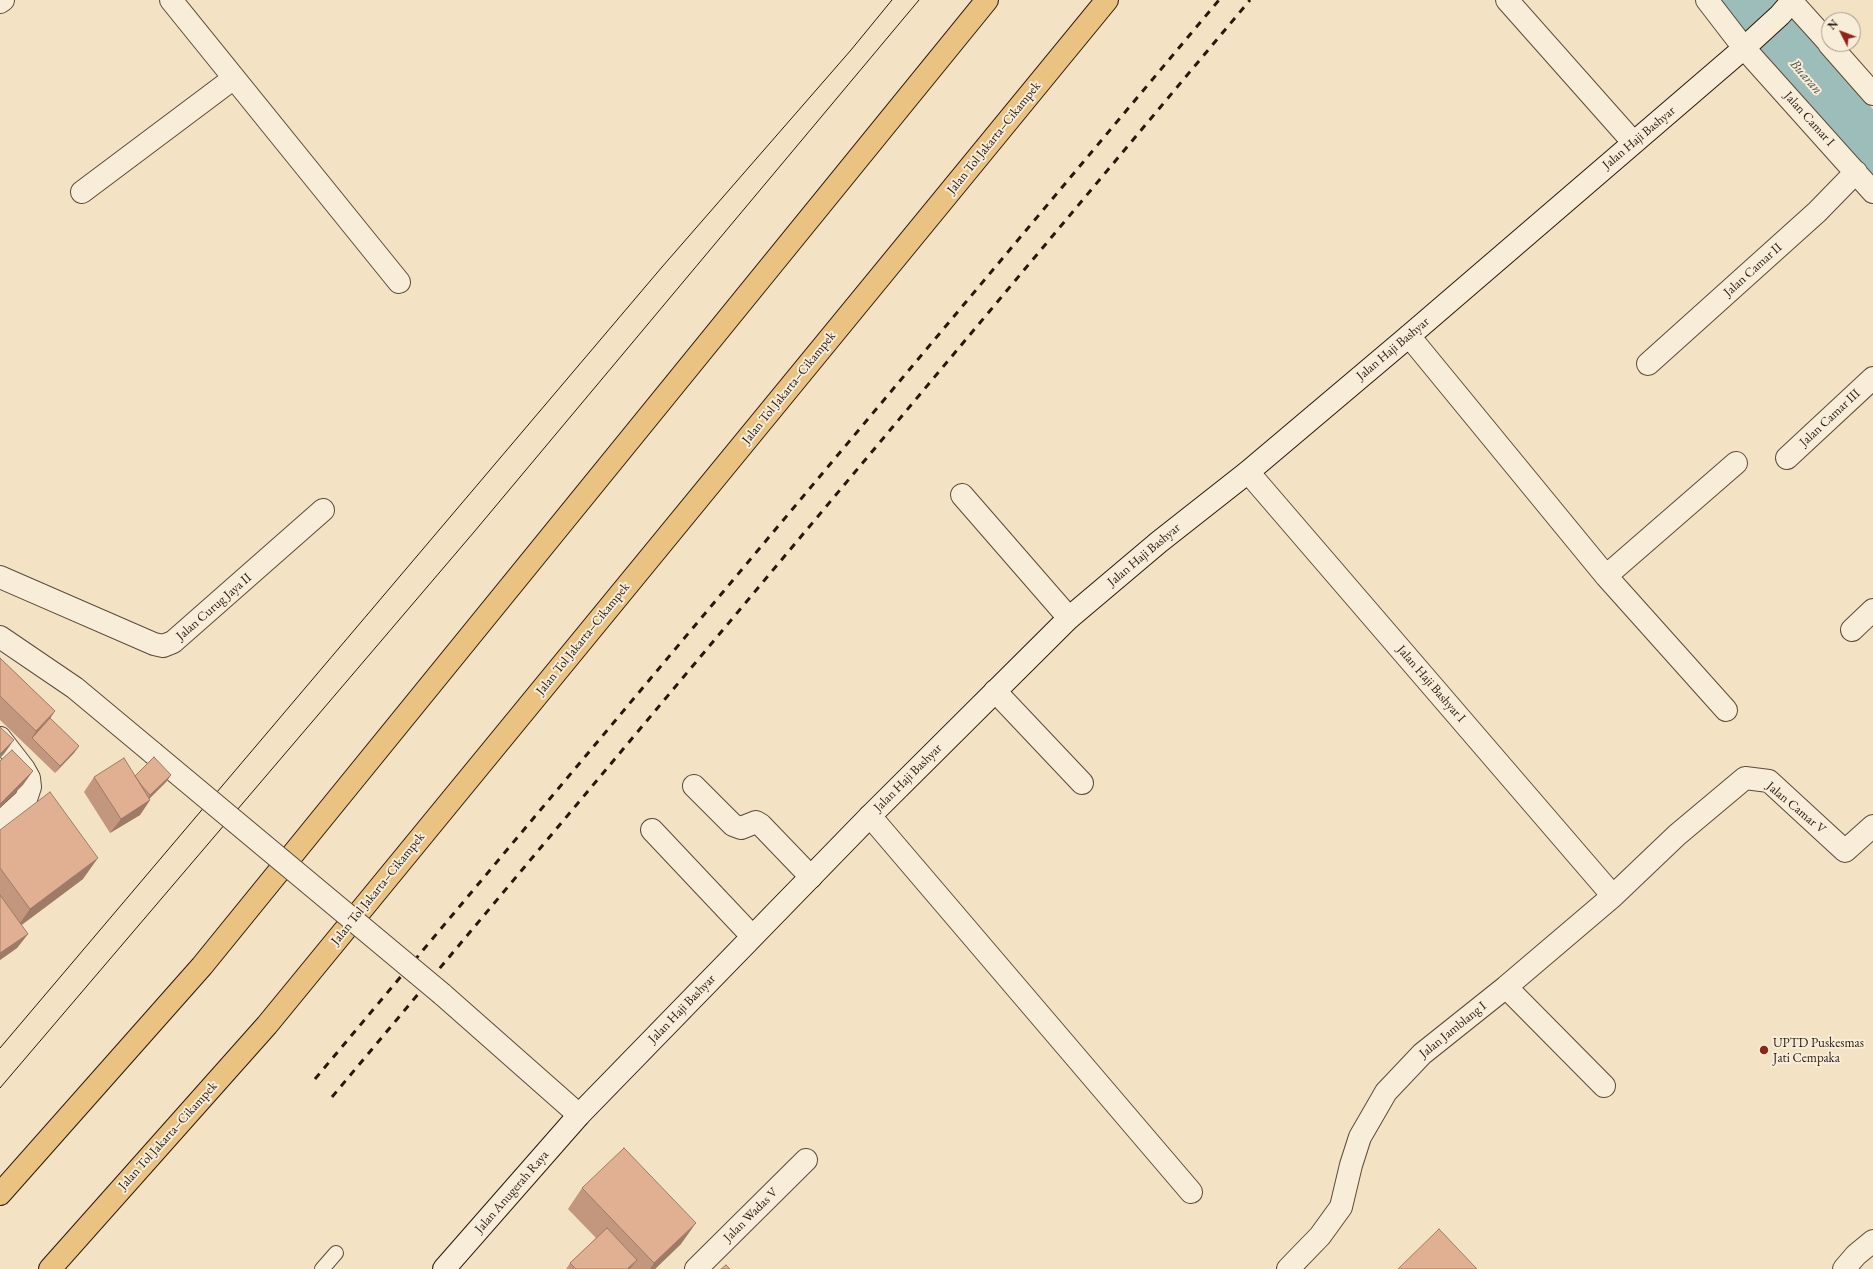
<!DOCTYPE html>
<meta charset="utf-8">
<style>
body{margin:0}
#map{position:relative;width:1873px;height:1269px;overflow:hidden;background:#f3e3c4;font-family:"EB Garamond",serif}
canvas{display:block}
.north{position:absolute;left:1821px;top:12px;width:40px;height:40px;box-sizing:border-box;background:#f7edd9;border:1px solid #a59787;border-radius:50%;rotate:312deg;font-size:11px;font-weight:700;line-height:16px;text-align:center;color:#29170d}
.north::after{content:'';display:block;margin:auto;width:14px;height:18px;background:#8f2418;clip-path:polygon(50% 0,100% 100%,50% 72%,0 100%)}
</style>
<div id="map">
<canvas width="1873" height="1269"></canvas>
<div class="north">N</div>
</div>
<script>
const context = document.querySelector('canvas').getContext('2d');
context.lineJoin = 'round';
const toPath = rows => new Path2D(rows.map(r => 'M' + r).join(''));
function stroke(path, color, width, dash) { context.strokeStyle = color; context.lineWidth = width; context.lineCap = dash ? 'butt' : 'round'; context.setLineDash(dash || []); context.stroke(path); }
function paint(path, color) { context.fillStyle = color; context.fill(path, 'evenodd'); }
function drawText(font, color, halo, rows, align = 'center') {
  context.font = font + ' "EB Garamond",serif'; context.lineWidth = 4; context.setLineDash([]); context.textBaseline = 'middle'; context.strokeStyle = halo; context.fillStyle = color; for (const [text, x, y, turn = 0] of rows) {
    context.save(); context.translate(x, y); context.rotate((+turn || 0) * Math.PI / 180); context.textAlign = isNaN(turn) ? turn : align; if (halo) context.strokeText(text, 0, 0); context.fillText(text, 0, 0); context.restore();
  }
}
stroke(toPath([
 [1738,0,1873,153]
]), '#9cbdb9', 58);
const lane = toPath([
 [322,1269,336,1253]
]);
const street = toPath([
 [171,0,399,282],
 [1507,0,1633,142],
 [1707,0,1744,48,1873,192],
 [0,2,3,0],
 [1792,2,1829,43],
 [1829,44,1873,94],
 [82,192,234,78],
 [1409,336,1606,576,1726,710],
 [1648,364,1817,212,1856,172],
 [1787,458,1873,378],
 [1248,472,1613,896],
 [962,495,1069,618],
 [1606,576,1736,463],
 [0,577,154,644,163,646,173,642,323,510],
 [1852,630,1873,610],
 [0,637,75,688,153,753],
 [995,691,1082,783],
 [0,738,24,769,29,778,30,787,26,799,0,823],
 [694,786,733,825,741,828,756,822,761,825,811,877],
 [870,816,1191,1192],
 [652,830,752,936],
 [1506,987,1604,1086],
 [442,994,579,1115],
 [696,1269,806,1160],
 [1288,1269,1320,1236,1341,1207,1351,1165,1360,1137,1386,1092,1422,1054,1506,987,1613,896,1677,835,1745,778,1769,781,1845,851,1873,826],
 [1844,1269,1856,1255,1873,1241]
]);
const secondary = toPath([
 [444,1269,579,1115,870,816,1069,618,1159,542,1248,472,1409,336,1744,48,1780,15,1793,0]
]);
const highway = toPath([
 [0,1194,202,966,987,0],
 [50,1269,267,1025,1107,0]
]);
stroke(lane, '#5c4a3b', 16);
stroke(street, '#5c4a3b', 24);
stroke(secondary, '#29170d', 24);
stroke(highway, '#29170d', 24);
stroke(lane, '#f7edd9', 14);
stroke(street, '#f7edd9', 22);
stroke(secondary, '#f7edd9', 22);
stroke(highway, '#eac282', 22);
stroke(toPath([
 [0,1048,662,267,851,50,892,0],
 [0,1088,474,532,919,0]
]), '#29170d', 1);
stroke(toPath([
 [315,1079,1219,0],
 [332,1097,1250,0]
]), '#29170d', 3, [7, 7]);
const streetBridge = toPath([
 [153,753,442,994]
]);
stroke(streetBridge, '#5c4a3b', 24, []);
stroke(streetBridge, '#f7edd9', 22);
paint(toPath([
 [0,658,55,711,50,718,79,746,74,753,55,773,0,720],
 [171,775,166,782,149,799,150,800,140,815,110,833,84,792,94,777],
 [0,830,83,879,21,925,28,934,17,948,0,960],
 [582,1188,681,1244,655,1269,566,1269,570,1263,596,1238,568,1209]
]), '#c2977e');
paint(toPath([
 [55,711,45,726,32,738,36,731],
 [14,740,4,754,0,758,0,754],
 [79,746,74,753,55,773,60,766],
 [33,771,23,785,0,808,0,804],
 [171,775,166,782,145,803,150,795],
 [150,800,140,815,110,833,121,819],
 [98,858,83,879,15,930,30,909],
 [28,934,17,948,0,960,0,953],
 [696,1223,681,1244,655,1269,650,1269,654,1263],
 [637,1260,630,1269,628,1269]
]), '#9e7b66');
const building = toPath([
 [0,658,55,711,36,731,0,696,0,658],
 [50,718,79,746,60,766,32,738,50,718],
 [0,727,14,740,0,754,0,727],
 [12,750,33,771,0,804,0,761,12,750],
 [154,757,171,775,150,795,142,786,135,776,154,757],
 [124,758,150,800,121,819,94,777,124,758],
 [50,792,98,858,30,909,0,868,0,830,50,792],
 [0,895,28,934,0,953,0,895],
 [624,1148,696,1223,654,1263,582,1188,624,1148],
 [607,1228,637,1260,628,1268,629,1269,576,1269,570,1263,607,1228],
 [1439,1229,1477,1269,1398,1269,1439,1229],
 [726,1265,730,1269,721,1269,726,1265]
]);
paint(building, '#e1b092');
stroke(building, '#9e7b66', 1);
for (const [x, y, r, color] of [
 [1764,1050,5,"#8f2418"]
]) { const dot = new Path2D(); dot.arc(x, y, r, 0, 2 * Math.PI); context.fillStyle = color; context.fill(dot); stroke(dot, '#f7edd9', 1.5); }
drawText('13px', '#29170d', '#f7edd9', [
 ["Jalan Camar I",1809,119,48],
 ["Jalan Tol Jakarta–Cikampek",994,138,-51],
 ["Jalan Haji Bashyar",1639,138,-40],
 ["Jalan Camar II",1753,270,-42],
 ["Jalan Haji Bashyar",1393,349,-40],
 ["Jalan Tol Jakarta–Cikampek",789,388,-51],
 ["Jalan Camar III",1830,418,-43],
 ["Jalan Haji Bashyar",1144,555,-40],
 ["Jalan Curug Jaya II",214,607,-41],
 ["Jalan Tol Jakarta–Cikampek",583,639,-51],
 ["Jalan Haji Bashyar I",1431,684,49],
 ["Jalan Haji Bashyar",908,778,-45],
 ["Jalan Camar V",1796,808,40],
 ["Jalan Tol Jakarta–Cikampek",378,889,-51],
 ["Jalan Haji Bashyar",682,1009,-46],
 ["Jalan Jamblang I",1453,1030,-39],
 ["Jalan Tol Jakarta–Cikampek",168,1136,-48],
 ["Jalan Anugerah Raya",512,1192,-49],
 ["Jalan Wadas V",751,1215,-45]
]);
drawText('13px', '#29170d', '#f7edd9', [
 ["UPTD Puskesmas",1773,1043],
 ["Jati Cempaka",1773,1058]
], 'left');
drawText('italic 14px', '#515149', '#f7edd9', [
 ["Buaran",1806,77,49]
]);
</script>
